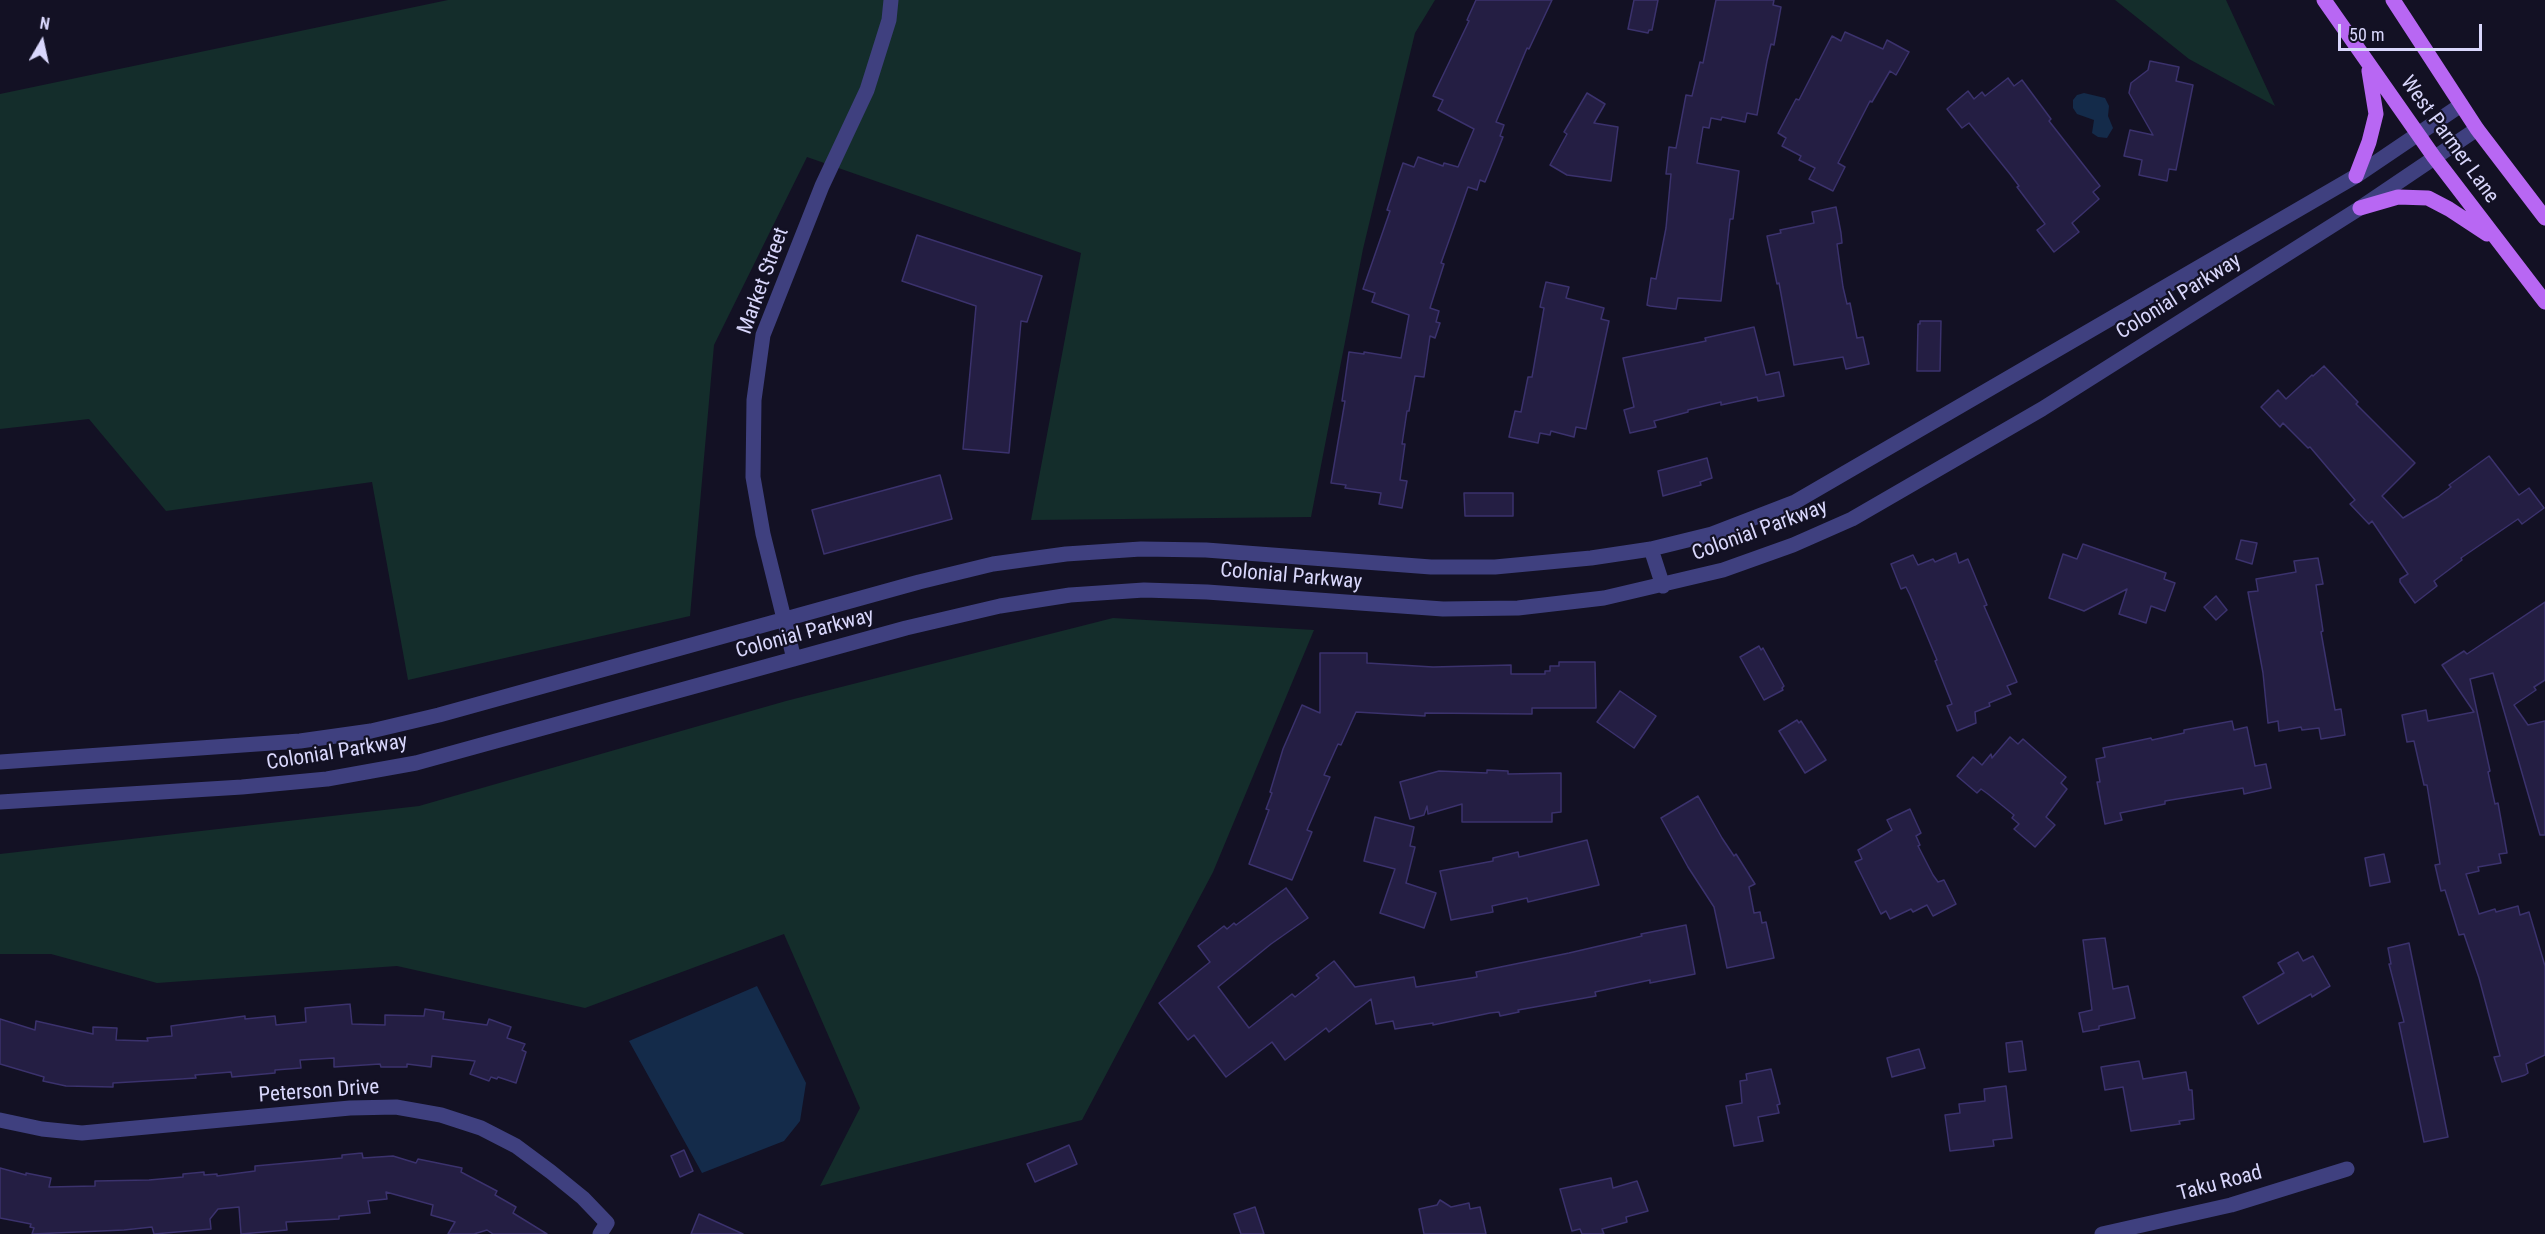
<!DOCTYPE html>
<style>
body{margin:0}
#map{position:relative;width:2545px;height:1234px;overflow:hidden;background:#131124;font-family:"Roboto Condensed",sans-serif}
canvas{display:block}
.north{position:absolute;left:12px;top:12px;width:60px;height:60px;-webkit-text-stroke:4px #131124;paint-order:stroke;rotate:9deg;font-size:16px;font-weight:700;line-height:24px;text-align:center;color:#d9d7fc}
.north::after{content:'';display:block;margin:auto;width:21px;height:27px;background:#d9d7fc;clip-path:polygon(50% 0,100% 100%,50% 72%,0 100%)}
.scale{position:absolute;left:2338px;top:24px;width:144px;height:27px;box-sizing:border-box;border:3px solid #d9d7fc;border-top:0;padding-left:8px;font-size:18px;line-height:21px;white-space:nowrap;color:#d9d7fc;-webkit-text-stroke:4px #131124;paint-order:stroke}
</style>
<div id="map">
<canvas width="2545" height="1234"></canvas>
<div class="north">N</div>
<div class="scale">50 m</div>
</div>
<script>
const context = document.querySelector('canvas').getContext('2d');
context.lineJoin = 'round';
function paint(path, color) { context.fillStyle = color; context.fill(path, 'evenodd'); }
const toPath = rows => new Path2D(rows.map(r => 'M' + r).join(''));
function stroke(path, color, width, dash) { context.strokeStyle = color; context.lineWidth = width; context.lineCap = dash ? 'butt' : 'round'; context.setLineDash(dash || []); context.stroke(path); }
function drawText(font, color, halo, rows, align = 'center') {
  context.font = font + ' "Roboto Condensed",sans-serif'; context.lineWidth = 4.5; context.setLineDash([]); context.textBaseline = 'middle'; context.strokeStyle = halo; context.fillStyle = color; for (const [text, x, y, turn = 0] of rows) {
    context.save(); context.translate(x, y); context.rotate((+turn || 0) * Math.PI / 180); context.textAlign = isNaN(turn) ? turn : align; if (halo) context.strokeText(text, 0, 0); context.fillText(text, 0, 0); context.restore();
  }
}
paint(toPath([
 [448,0,1435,0,1415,33,1363,249,1311,517,1031,520,1081,253,807,157,714,345,690,616,408,680,372,482,166,511,89,419,0,429,0,94],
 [2115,0,2226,0,2275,106,2189,59],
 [1113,618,1314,630,1213,872,1082,1120,820,1186,860,1108,784,934,585,1008,397,966,157,983,51,954,0,954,0,854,419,806,786,701]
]), '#142d2b');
paint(toPath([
 [2084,93,2105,98,2109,106,2108,116,2113,128,2107,138,2098,137,2092,133,2094,120,2077,114,2073,108,2073,100,2077,95],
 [757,986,806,1083,800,1121,784,1141,702,1173,629,1041]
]), '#142b4a');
const building = toPath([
 [1476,0,1552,0,1529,49,1527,48,1496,122,1504,125,1500,136,1503,137,1485,182,1480,180,1477,190,1468,187,1441,263,1444,264,1430,308,1439,311,1436,322,1440,323,1435,338,1430,336,1424,377,1415,376,1409,411,1407,411,1402,444,1405,444,1400,480,1407,481,1402,508,1379,504,1381,493,1345,488,1346,485,1331,483,1345,401,1342,401,1349,352,1364,354,1364,352,1401,358,1409,315,1372,302,1375,293,1363,289,1390,211,1387,210,1403,163,1414,167,1418,157,1443,166,1444,163,1458,167,1474,129,1438,110,1443,100,1433,96,1469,21,1467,20,1476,0],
 [1634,0,1658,0,1652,30,1649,30,1648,33,1628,29,1634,0],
 [1716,0,1774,0,1773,5,1781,7,1774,45,1771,44,1767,61,1757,115,1747,113,1745,122,1722,117,1721,120,1711,118,1709,128,1703,127,1697,163,1739,171,1733,219,1730,219,1721,301,1678,298,1676,309,1650,306,1647,305,1651,278,1656,279,1666,228,1671,174,1666,174,1669,147,1676,148,1686,95,1692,96,1700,62,1703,63,1716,0],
 [1845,32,1883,49,1887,40,1909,52,1896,75,1890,71,1872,102,1870,101,1838,163,1845,167,1833,191,1809,179,1815,168,1799,160,1801,156,1782,146,1786,138,1778,133,1796,99,1799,100,1832,36,1841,41,1845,32],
 [2150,61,2179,67,2176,81,2193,85,2176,170,2169,169,2167,181,2139,175,2142,160,2124,156,2130,130,2153,135,2129,93,2131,83,2148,70,2150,61],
 [2008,78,2014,86,2022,80,2051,119,2049,121,2100,186,2093,192,2099,199,2072,223,2079,232,2054,252,2037,230,2045,224,2017,187,2019,186,2010,174,1969,123,1962,128,1947,109,1968,91,1974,99,1982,92,1985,96,2008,78],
 [1587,93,1605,104,1594,123,1618,127,1611,181,1567,175,1550,165,1567,134,1564,132,1587,93],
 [1836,207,1841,233,1842,243,1837,244,1843,287,1847,304,1850,303,1857,338,1863,337,1869,364,1846,369,1843,357,1794,365,1779,283,1777,284,1767,236,1781,233,1780,230,1814,223,1812,212,1836,207],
 [917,235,1042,276,1027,322,1021,321,1009,453,963,449,976,306,902,281,917,235],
 [1546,282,1569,287,1566,298,1604,308,1601,319,1609,321,1586,429,1576,427,1574,437,1551,431,1550,435,1540,433,1538,443,1509,437,1515,411,1521,412,1528,377,1532,377,1544,308,1540,307,1546,282],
 [1920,321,1941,321,1940,371,1917,371,1918,324,1920,324,1920,321],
 [1754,327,1766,375,1779,372,1784,396,1758,401,1757,397,1721,405,1721,402,1688,410,1688,412,1654,421,1656,427,1630,433,1624,410,1634,407,1623,358,1706,341,1705,338,1754,327],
 [2324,366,2358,402,2356,404,2415,463,2382,496,2403,518,2438,497,2451,487,2449,485,2489,456,2519,495,2529,488,2544,508,2522,524,2518,519,2461,558,2462,560,2434,581,2437,586,2415,603,2400,582,2400,579,2408,574,2372,521,2369,524,2350,504,2355,500,2310,447,2308,448,2283,423,2280,427,2261,407,2278,390,2286,399,2312,375,2313,376,2324,366],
 [1707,458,1712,478,1700,482,1701,485,1663,496,1658,471,1707,458],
 [940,475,952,519,824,554,812,510,940,475],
 [1464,493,1513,493,1513,516,1465,516,1464,493],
 [2241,540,2257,543,2252,564,2236,559,2241,540],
 [2083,544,2166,573,2164,579,2175,583,2165,611,2151,606,2146,623,2119,614,2127,589,2084,611,2049,598,2063,554,2077,559,2083,544],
 [1956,553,1959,563,1968,559,1987,605,1984,606,2017,682,2007,686,2011,694,1989,703,1990,706,1975,712,1976,723,1957,731,1947,706,1952,704,1935,661,1937,660,1910,595,1906,587,1901,589,1891,564,1913,555,1918,565,1933,559,1935,562,1956,553],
 [2318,558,2323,584,2316,585,2323,631,2321,632,2335,710,2341,709,2345,735,2321,739,2319,728,2302,730,2301,727,2279,731,2278,721,2268,723,2263,673,2248,592,2258,591,2256,579,2296,572,2294,561,2318,558],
 [2216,596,2227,610,2216,620,2204,607,2216,596],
 [2545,602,2545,680,2534,687,2536,690,2514,705,2528,725,2545,721,2545,835,2540,835,2493,673,2470,679,2490,771,2488,772,2495,804,2498,803,2507,853,2499,854,2501,863,2478,867,2479,871,2466,874,2479,914,2495,909,2496,912,2518,906,2520,915,2529,912,2545,966,2545,1055,2526,1064,2528,1073,2525,1075,2502,1082,2494,1057,2500,1056,2479,978,2464,934,2459,935,2445,890,2441,891,2435,865,2440,864,2427,785,2424,785,2414,741,2407,742,2402,715,2426,710,2428,721,2474,712,2442,665,2464,651,2467,654,2545,602],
 [1759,646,1761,650,1763,648,1784,686,1782,688,1783,690,1764,700,1740,657,1759,646],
 [1320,653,1367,653,1367,663,1433,667,1511,665,1511,674,1545,674,1545,671,1550,671,1550,666,1559,666,1559,662,1595,662,1596,708,1532,708,1532,714,1425,713,1425,716,1356,712,1341,745,1338,744,1324,775,1330,777,1307,830,1312,832,1292,880,1249,864,1269,810,1266,809,1272,793,1270,792,1283,749,1302,705,1320,713,1320,653],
 [1620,691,1656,716,1634,748,1597,722,1620,691],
 [1797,720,1799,723,1801,721,1826,760,1805,773,1779,731,1797,720],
 [2232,721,2234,730,2247,727,2255,766,2266,764,2271,788,2244,794,2243,788,2165,801,2165,804,2120,813,2122,820,2105,824,2097,782,2100,782,2096,759,2105,757,2103,748,2151,738,2152,740,2184,733,2184,730,2232,721],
 [2010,737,2018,744,2023,739,2066,777,2061,783,2067,789,2046,817,2055,825,2035,847,2014,829,2019,824,2012,818,2014,815,1988,794,1981,789,1977,793,1957,776,1973,757,1982,765,1991,754,1992,758,2010,737],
 [1487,770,1508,771,1508,774,1561,773,1561,812,1552,813,1552,822,1462,822,1462,804,1428,814,1427,806,1424,815,1410,819,1400,782,1439,771,1487,773,1487,770],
 [1698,796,1722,838,1734,856,1736,854,1755,884,1749,887,1754,913,1760,912,1762,923,1766,922,1774,958,1727,968,1714,907,1688,867,1661,818,1698,796],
 [1910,809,1921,833,1916,836,1920,845,1918,846,1933,875,1938,882,1944,880,1956,904,1933,916,1927,905,1913,912,1911,909,1890,919,1886,911,1881,914,1855,862,1862,859,1858,850,1892,830,1887,820,1910,809],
 [1375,817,1414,827,1410,846,1415,847,1406,883,1436,893,1424,928,1380,913,1395,869,1364,861,1375,817],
 [1587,840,1599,885,1528,902,1527,898,1492,906,1493,912,1451,920,1440,871,1493,861,1493,858,1518,852,1519,857,1587,840],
 [2384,854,2390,882,2370,886,2365,858,2384,854],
 [1286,888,1308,918,1271,944,1218,987,1249,1028,1292,994,1295,997,1319,978,1316,975,1334,961,1355,987,1414,977,1416,987,1477,977,1476,972,1569,953,1642,936,1641,934,1686,925,1695,974,1650,983,1650,980,1595,992,1596,996,1518,1010,1519,1012,1500,1016,1499,1012,1490,1013,1433,1025,1433,1023,1395,1029,1393,1021,1376,1024,1371,999,1329,1032,1326,1028,1285,1060,1272,1042,1226,1077,1194,1035,1188,1040,1159,1003,1210,962,1198,946,1224,926,1227,929,1234,923,1236,925,1286,888],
 [2105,938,2113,989,2128,986,2135,1018,2099,1026,2099,1029,2083,1032,2079,1013,2092,1010,2083,940,2105,938],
 [2409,943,2448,1137,2424,1142,2399,1023,2404,1022,2389,964,2391,964,2388,948,2409,943],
 [2298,952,2303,961,2313,956,2330,986,2312,997,2311,994,2258,1024,2243,997,2284,973,2278,963,2298,952],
 [350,1004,352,1024,385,1025,385,1015,424,1016,425,1009,444,1012,443,1019,487,1025,489,1019,511,1027,507,1038,525,1044,522,1050,526,1052,516,1083,498,1077,497,1079,491,1077,489,1081,470,1074,475,1061,432,1056,431,1067,407,1064,407,1067,381,1067,380,1064,334,1067,334,1058,300,1060,301,1068,275,1070,275,1073,232,1077,231,1072,195,1075,196,1078,181,1079,113,1083,113,1087,66,1086,43,1081,44,1077,0,1064,0,1019,35,1030,36,1021,93,1034,93,1027,117,1028,116,1040,148,1041,147,1038,172,1036,171,1026,245,1016,245,1019,275,1016,276,1025,306,1022,305,1008,350,1004],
 [2022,1041,2026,1070,2009,1072,2006,1043,2022,1041],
 [1919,1049,1925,1068,1892,1077,1887,1058,1919,1049],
 [2139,1061,2143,1079,2186,1072,2189,1090,2192,1090,2194,1119,2179,1121,2180,1124,2131,1131,2123,1087,2105,1090,2101,1067,2139,1061],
 [1771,1069,1780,1104,1777,1105,1779,1113,1758,1117,1763,1141,1734,1146,1726,1106,1742,1103,1740,1081,1747,1080,1746,1074,1771,1069],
 [2006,1086,2012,1138,1993,1140,1994,1146,1950,1151,1945,1115,1960,1113,1959,1104,1985,1101,1984,1089,2006,1086],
 [1069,1145,1077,1164,1035,1182,1027,1164,1069,1145],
 [684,1150,693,1171,680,1177,671,1156,684,1150],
 [362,1153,363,1158,393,1156,416,1163,418,1159,462,1168,461,1172,497,1191,495,1195,516,1207,513,1213,547,1234,493,1234,487,1230,474,1234,448,1234,455,1222,431,1215,433,1205,386,1192,387,1199,368,1201,370,1213,339,1216,339,1219,286,1222,287,1230,241,1234,239,1207,218,1209,210,1219,211,1229,154,1234,152,1227,124,1230,32,1234,34,1228,30,1227,31,1224,0,1218,0,1168,26,1175,26,1173,51,1178,49,1187,95,1186,95,1181,149,1180,183,1177,183,1174,204,1172,204,1175,217,1174,217,1176,255,1171,255,1166,342,1158,342,1155,362,1153],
 [1611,1178,1613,1188,1637,1181,1648,1211,1626,1217,1627,1222,1602,1229,1604,1234,1582,1234,1580,1229,1572,1231,1560,1189,1611,1178],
 [1440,1200,1451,1207,1469,1203,1470,1209,1480,1207,1486,1234,1424,1234,1419,1209,1437,1205,1440,1200],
 [1255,1207,1264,1234,1241,1234,1234,1214,1255,1207],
 [699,1214,743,1234,691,1234,699,1214]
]);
paint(building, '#241e43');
stroke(building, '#3b326d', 1.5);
stroke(toPath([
 [1651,549,1663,586],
 [794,659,763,534,753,477,754,400,763,335,822,186,867,90,889,20,891,0],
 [0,762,300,741,371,731,439,715,919,582,993,564,1066,554,1141,549,1206,550,1431,567,1495,567,1591,558,1651,549,1712,534,1795,502,2356,176,2461,105],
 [0,802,242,787,327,779,416,763,906,628,1000,606,1070,595,1144,590,1207,592,1443,609,1518,608,1604,598,1723,570,1793,545,1852,519,2042,409,2360,208,2477,129],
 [0,1120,42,1129,82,1133,350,1108,396,1107,441,1115,481,1128,516,1146,551,1172,583,1198,607,1223,600,1234],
 [2102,1234,2231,1205,2347,1169]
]), '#3f407f', 15);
stroke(toPath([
 [2324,0,2434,157,2545,302],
 [2393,0,2477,129,2545,218],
 [2356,176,2369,142,2376,114,2369,71],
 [2360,208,2398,197,2428,198,2449,209,2487,234]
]), '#b867f3', 15);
drawText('21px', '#d9d7fc', '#131124', [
 ["West Parmer Lane",2449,140,54],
 ["Market Street",764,281,-70],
 ["Colonial Parkway",2179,297,-32],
 ["Colonial Parkway",1760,531,-20],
 ["Colonial Parkway",1291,577,5],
 ["Colonial Parkway",805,634,-15],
 ["Colonial Parkway",337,753,-9],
 ["Peterson Drive",319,1092,-4],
 ["Taku Road",2220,1184,-15]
]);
</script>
